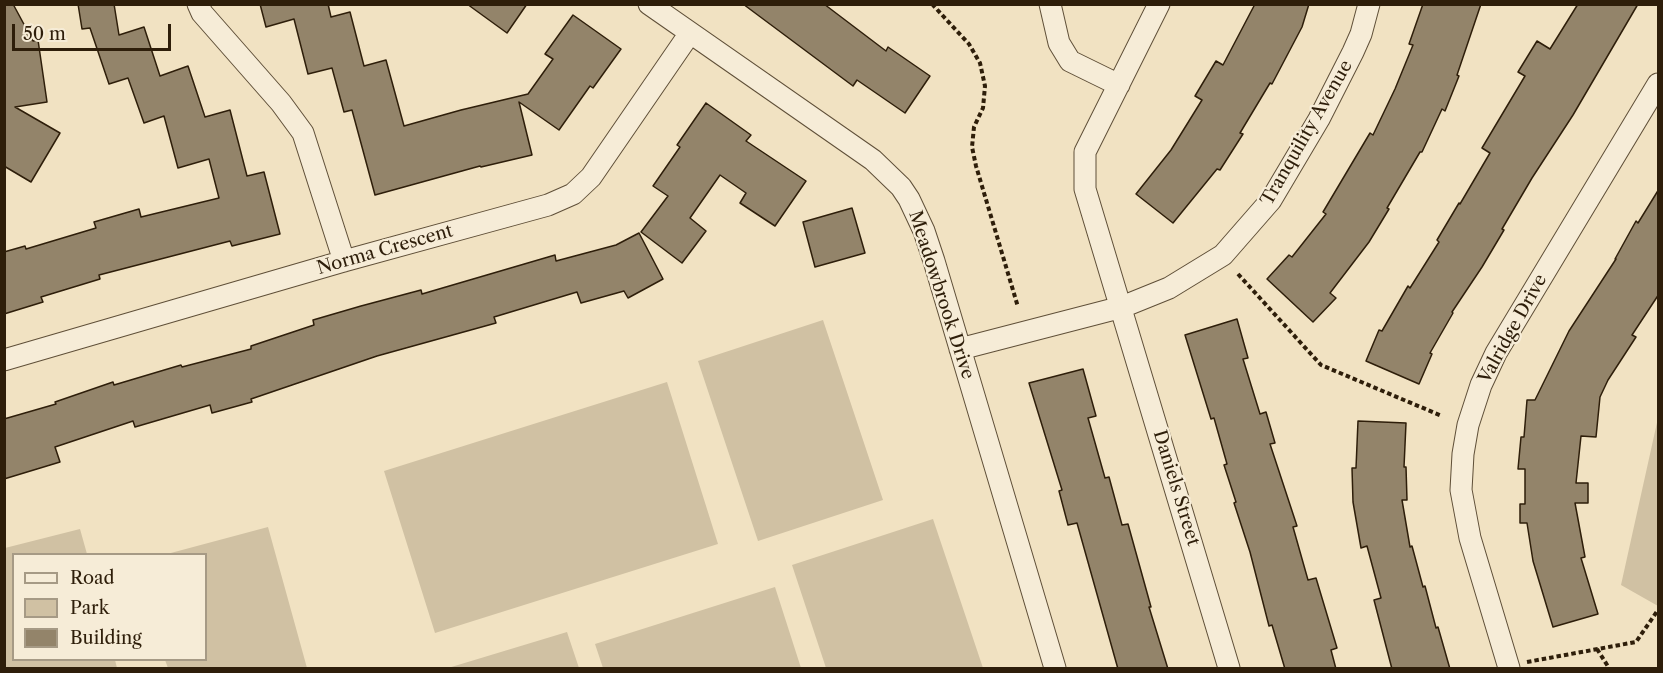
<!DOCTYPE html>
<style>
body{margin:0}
#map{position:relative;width:1663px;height:673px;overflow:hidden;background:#f1e2c2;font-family:"Libre Caslon Text",serif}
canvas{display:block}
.frame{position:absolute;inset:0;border:6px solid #2e1e0a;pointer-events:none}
.legend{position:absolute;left:12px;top:553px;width:195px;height:108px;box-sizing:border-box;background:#f6ecd7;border:2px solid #a69a85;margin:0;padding:8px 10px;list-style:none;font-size:18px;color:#2e1e0a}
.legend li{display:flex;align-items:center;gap:12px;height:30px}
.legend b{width:30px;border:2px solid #a69a85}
.scale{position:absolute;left:12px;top:24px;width:159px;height:27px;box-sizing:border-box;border:3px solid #2e1e0a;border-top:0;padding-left:8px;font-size:18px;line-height:21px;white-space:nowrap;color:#2e1e0a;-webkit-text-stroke:4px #f6ecd7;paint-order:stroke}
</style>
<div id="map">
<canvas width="1663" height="673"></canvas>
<div class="frame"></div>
<ul class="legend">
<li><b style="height:8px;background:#f6ecd7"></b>Road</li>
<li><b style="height:16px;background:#d0c1a3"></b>Park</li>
<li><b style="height:16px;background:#93846a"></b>Building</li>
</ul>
<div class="scale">50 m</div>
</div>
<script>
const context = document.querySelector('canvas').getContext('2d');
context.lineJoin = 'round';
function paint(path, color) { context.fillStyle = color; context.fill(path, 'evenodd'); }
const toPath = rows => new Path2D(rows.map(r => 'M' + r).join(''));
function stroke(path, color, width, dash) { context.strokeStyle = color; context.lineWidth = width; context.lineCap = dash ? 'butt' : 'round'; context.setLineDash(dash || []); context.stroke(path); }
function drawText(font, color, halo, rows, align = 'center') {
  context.font = font + ' "Libre Caslon Text",serif'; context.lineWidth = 4.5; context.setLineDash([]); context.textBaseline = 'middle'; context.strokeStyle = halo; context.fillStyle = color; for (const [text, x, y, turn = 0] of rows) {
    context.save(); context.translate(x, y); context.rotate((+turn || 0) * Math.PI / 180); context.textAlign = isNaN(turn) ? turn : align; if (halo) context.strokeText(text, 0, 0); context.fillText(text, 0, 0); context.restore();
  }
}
paint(toPath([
 [823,320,883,500,758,541,698,361],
 [667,382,718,544,435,633,384,471],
 [1658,418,1658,606,1621,585],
 [933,519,983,668,826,668,792,565],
 [268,527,307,668,168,668,165,660,206,660,206,554,167,554],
 [80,529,87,554,14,554,14,660,115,660,117,668,5,668,5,548],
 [775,587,801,668,603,668,595,644],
 [567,632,579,668,448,668]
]), '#d0c1a3');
const building = toPath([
 [4,4,13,4,33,41,38,40,47,102,15,107,60,133,31,182,4,166,4,4],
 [78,4,114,4,119,35,144,27,160,76,188,66,205,117,230,110,247,176,264,172,280,234,232,246,230,241,99,275,100,279,41,297,43,302,4,314,4,252,25,246,26,249,96,228,94,222,139,209,141,217,219,198,209,159,178,168,164,116,144,123,128,78,109,84,90,28,82,29,78,4],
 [260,4,328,4,331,17,350,12,364,66,386,60,404,126,461,110,528,94,553,59,545,54,573,15,621,49,593,88,590,86,559,130,519,102,532,155,481,167,480,166,375,195,352,110,344,112,332,68,308,74,294,19,266,27,260,4],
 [467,4,527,4,507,33,467,4],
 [743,4,824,4,886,51,888,47,930,76,905,113,857,80,853,86,743,4],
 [1255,4,1309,4,1302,27,1272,84,1270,83,1240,133,1243,134,1220,170,1217,169,1173,223,1136,194,1171,150,1202,100,1195,96,1216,61,1223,65,1255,4],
 [1423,4,1481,4,1457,75,1459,76,1445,111,1442,109,1422,152,1420,152,1387,208,1389,209,1369,242,1330,293,1336,298,1313,322,1267,279,1289,255,1292,257,1326,214,1323,212,1370,133,1373,135,1395,89,1413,45,1409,44,1423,4],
 [1578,4,1638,4,1573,115,1532,178,1502,229,1504,230,1482,267,1452,312,1453,313,1430,353,1432,354,1419,384,1366,361,1379,330,1382,331,1408,286,1410,288,1439,242,1437,240,1459,203,1460,204,1490,153,1482,148,1525,76,1518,72,1537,41,1550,49,1578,4],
 [706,103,751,135,746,141,806,181,775,226,740,203,746,193,720,175,690,218,706,231,682,263,641,232,668,196,653,186,680,147,677,145,706,103],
 [1659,189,1659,294,1632,335,1636,337,1608,380,1600,397,1596,437,1581,436,1576,483,1588,483,1588,503,1575,503,1585,557,1581,558,1598,614,1553,627,1533,561,1527,523,1520,523,1520,504,1525,504,1525,469,1518,469,1521,437,1524,437,1527,400,1535,400,1569,331,1616,259,1615,259,1636,221,1638,223,1659,189],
 [852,208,865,253,815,267,803,222,852,208],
 [639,233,663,279,628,298,624,291,581,303,577,292,494,317,496,323,377,356,251,399,252,402,212,413,210,405,135,427,133,421,55,447,60,462,4,479,4,419,56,404,55,402,113,382,114,385,181,365,182,367,251,349,251,346,314,325,313,320,361,306,421,290,422,294,555,255,556,261,616,245,639,233],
 [1237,319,1248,358,1243,359,1260,414,1266,412,1275,443,1270,444,1297,526,1293,527,1308,580,1316,578,1337,648,1331,650,1336,669,1285,669,1272,625,1269,626,1250,552,1234,503,1236,502,1224,465,1227,464,1214,418,1211,419,1185,335,1237,319],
 [1083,369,1096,416,1088,418,1105,478,1109,477,1122,525,1128,524,1151,607,1149,607,1168,669,1118,669,1077,523,1068,525,1059,491,1062,490,1029,383,1083,369],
 [1358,421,1406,423,1404,467,1406,467,1407,500,1402,500,1410,547,1412,546,1423,587,1425,586,1436,628,1438,627,1450,669,1392,669,1374,600,1381,598,1367,546,1361,548,1353,502,1352,468,1356,468,1358,421]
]);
paint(building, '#93846a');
stroke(building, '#2e1e0a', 1.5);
const minor = toPath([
 [198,4,202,13,281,103,303,133,344,261],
 [649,4,873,160,901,187,909,199,924,231,934,261,1055,668],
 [1050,4,1059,43,1070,61,1119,85],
 [1159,4,1085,152,1085,189,1229,668],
 [960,349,1122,307,1169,288,1223,255,1271,200,1319,119,1353,52,1361,34,1369,4],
 [4,360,344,261,548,205,573,194,591,177,690,33],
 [1509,668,1470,538,1461,490,1463,454,1468,425,1481,385,1496,353,1658,84]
]);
stroke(minor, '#5f4f38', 23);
stroke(toPath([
 [932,4,969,44,980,63,985,86,983,108,974,127,972,147,976,166,1018,307],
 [1238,274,1321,365,1442,416],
 [1597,649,1609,668],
 [1527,662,1636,642,1658,610]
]), '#2e1e0a', 4, [4.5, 3]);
stroke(minor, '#f6ecd7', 21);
drawText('18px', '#2e1e0a', '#f6ecd7', [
 ["Tranquility Avenue",1307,133,-60],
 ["Norma Crescent",385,250,-16],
 ["Meadowbrook Drive",941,295,72],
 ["Valridge Drive",1513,329,-61],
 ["Daniels Street",1176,488,73]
]);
</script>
